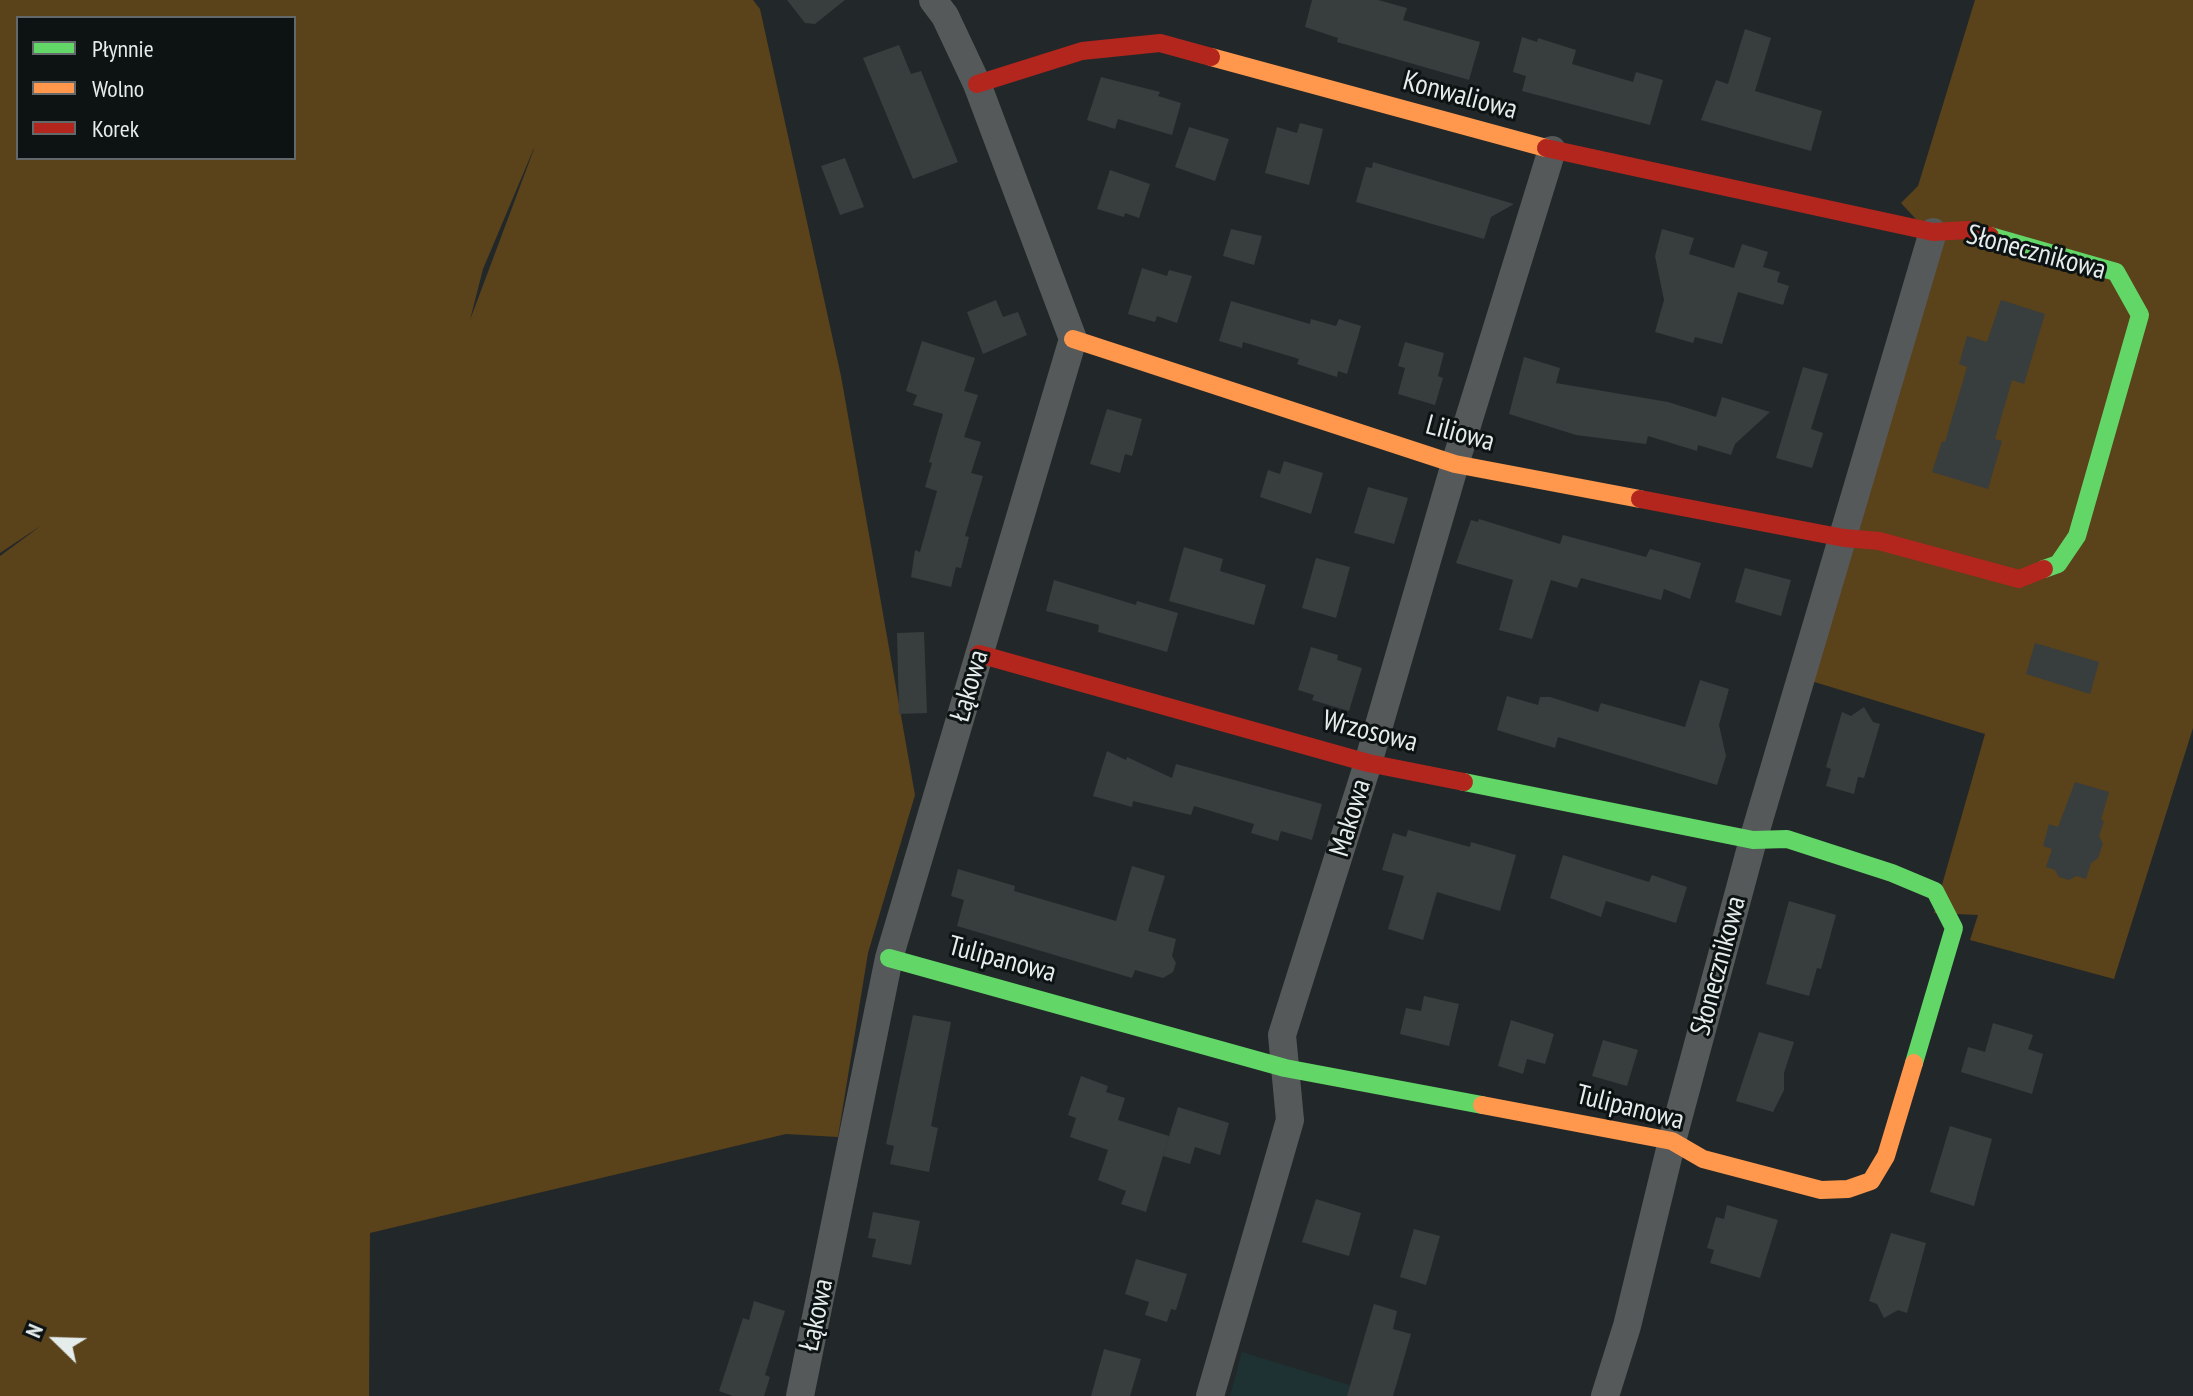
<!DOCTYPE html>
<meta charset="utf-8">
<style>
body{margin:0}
#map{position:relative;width:2193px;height:1396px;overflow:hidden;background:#222829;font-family:"PT Sans Narrow",sans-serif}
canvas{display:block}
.legend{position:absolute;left:16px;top:16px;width:280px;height:144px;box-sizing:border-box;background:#0d1213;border:2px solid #63696a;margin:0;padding:10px 14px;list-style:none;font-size:24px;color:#e4ecec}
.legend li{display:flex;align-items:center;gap:16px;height:40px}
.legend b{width:40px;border:2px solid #63696a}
.north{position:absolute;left:16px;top:1300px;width:80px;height:80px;-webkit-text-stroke:6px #0d1213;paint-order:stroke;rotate:293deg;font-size:22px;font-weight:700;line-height:32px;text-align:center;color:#e4ecec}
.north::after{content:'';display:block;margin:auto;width:28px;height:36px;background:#e4ecec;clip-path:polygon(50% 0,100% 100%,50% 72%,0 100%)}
</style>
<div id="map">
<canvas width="2193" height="1396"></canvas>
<ul class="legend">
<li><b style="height:10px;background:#63d668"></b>Płynnie</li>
<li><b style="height:10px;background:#ff974d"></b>Wolno</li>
<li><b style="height:10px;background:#b3261e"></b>Korek</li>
</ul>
<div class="north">N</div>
</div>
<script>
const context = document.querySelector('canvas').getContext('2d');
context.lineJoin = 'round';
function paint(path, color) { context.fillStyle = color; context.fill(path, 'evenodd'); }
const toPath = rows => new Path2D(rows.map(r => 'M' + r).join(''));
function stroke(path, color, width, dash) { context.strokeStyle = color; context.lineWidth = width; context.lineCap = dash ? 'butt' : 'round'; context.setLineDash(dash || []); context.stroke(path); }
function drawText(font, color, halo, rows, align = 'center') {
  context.font = font + ' "PT Sans Narrow",sans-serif'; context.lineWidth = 6; context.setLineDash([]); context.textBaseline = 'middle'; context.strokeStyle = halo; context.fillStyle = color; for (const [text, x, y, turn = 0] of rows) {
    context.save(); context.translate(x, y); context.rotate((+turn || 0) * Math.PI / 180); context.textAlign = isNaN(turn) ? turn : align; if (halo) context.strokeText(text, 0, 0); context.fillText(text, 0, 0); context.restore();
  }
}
paint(toPath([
 [1242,1352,1385,1396,1230,1396]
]), '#1f3233');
paint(toPath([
 [0,0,753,0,760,9,841,376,915,795,868,953,838,1137,786,1134,370,1233,369,1396,0,1396,0,556,42,525,0,553],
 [18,18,294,18,294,158,18,158],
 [534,148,534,149,470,320,483,269],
 [1975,0,2193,0,2193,728,2114,979,1970,940,1978,915,1934,913,1985,734,1808,680,1938,243,1901,203,1918,186]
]), '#5a421a');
paint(toPath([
 [787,0,845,0,815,24,805,23],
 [1312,0,1378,0,1407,8,1403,20,1480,42,1469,80,1337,42,1338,38,1305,27],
 [1745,29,1771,38,1755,91,1822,111,1811,151,1701,120,1716,80,1728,84],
 [1522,37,1537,42,1538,38,1576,50,1572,64,1633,82,1636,72,1663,80,1650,125,1522,91,1526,76,1513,72],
 [899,45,911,74,921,71,958,162,913,179,863,58],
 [1101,77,1160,92,1158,96,1181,103,1172,135,1118,119,1115,129,1087,120],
 [1300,123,1323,129,1309,185,1265,173,1277,127,1297,133],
 [1189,127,1229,139,1215,181,1175,167],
 [845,158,864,207,840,215,821,166],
 [1373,162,1406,172,1514,204,1491,217,1484,239,1356,202,1366,167,1372,168],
 [1110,170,1150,184,1139,218,1125,213,1124,217,1097,209],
 [1231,229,1262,236,1254,265,1223,256],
 [1662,229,1694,238,1689,254,1734,268,1742,244,1768,252,1763,267,1780,272,1777,282,1789,286,1783,305,1738,292,1722,344,1695,337,1693,343,1655,332,1664,300,1655,256],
 [1142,268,1167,276,1169,270,1192,276,1177,323,1157,316,1155,322,1128,314],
 [996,300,1003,317,1018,312,1027,335,983,354,967,312],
 [2001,300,2045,314,2024,384,2012,380,1995,439,2002,441,1988,489,1932,472,1942,441,1945,442,1967,367,1959,364,1967,336,1987,342],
 [1231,301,1310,324,1311,319,1336,326,1339,319,1361,326,1347,374,1338,371,1337,377,1297,364,1299,359,1243,342,1242,348,1219,341],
 [922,341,975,358,964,391,978,395,964,437,981,442,971,473,983,476,965,536,969,537,961,568,956,567,951,587,911,577,915,550,920,552,937,491,925,487,932,463,929,462,943,414,913,405,917,395,906,391],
 [1405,342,1444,353,1438,376,1443,378,1435,405,1398,394,1405,368,1398,366],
 [1524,357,1560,368,1556,383,1668,402,1716,417,1722,397,1770,412,1735,444,1731,455,1698,445,1697,451,1648,436,1646,444,1576,435,1509,414],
 [1803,367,1828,374,1811,429,1823,433,1812,468,1776,458],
 [1107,409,1142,419,1132,456,1125,454,1120,473,1090,464],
 [1284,461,1323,473,1311,514,1260,497,1268,470,1280,474],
 [1368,487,1408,498,1394,544,1354,533],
 [1479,519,1560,544,1563,535,1646,557,1650,549,1701,563,1690,599,1664,589,1661,600,1581,578,1577,588,1551,580,1532,639,1499,630,1513,580,1456,563,1471,520,1478,522],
 [1184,547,1223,559,1220,571,1266,585,1254,625,1169,601],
 [1316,558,1350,567,1336,618,1302,608],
 [1745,568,1791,580,1781,616,1735,602],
 [1054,580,1136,605,1137,601,1178,613,1167,652,1098,632,1099,625,1046,611],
 [924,632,927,713,899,714,897,633],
 [2035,643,2099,662,2090,694,2026,674],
 [1311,647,1338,655,1337,660,1362,668,1349,711,1312,700,1314,695,1298,690],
 [1700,680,1729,689,1719,725,1726,756,1717,785,1558,737,1555,748,1497,730,1507,696,1538,705,1540,697,1550,697,1598,712,1601,703,1685,727],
 [1864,707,1873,722,1880,724,1864,778,1858,777,1854,794,1826,786,1831,769,1826,767,1842,712,1851,716],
 [1107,751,1126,760,1127,757,1172,778,1176,764,1322,804,1312,840,1281,831,1278,841,1251,833,1254,824,1194,806,1191,815,1133,801,1132,807,1093,796],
 [2075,782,2109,792,2101,820,2104,821,2099,836,2103,844,2098,858,2091,863,2086,879,2077,876,2069,880,2059,877,2055,870,2046,867,2052,849,2043,846,2049,824,2058,827],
 [1408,830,1470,847,1471,842,1516,855,1500,911,1437,892,1423,940,1388,929,1404,876,1382,870,1393,833,1406,837],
 [1563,855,1649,882,1652,875,1687,887,1676,923,1606,901,1601,917,1550,898],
 [1132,866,1165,876,1148,931,1176,939,1172,956,1176,963,1173,972,1163,978,1135,970,1132,978,957,926,964,900,951,896,958,869,1015,886,1014,891,1116,921],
 [1789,901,1836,915,1821,969,1817,968,1809,996,1766,984],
 [1424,996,1459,1004,1449,1046,1400,1034,1406,1008,1421,1011],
 [913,1015,951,1022,931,1126,938,1128,929,1172,890,1164,894,1146,886,1144],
 [1511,1020,1554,1034,1545,1064,1527,1059,1523,1074,1498,1066],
 [1993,1023,2033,1035,2028,1049,2043,1054,2032,1094,1961,1072,1968,1047,1985,1052],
 [1759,1032,1794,1042,1784,1073,1784,1090,1773,1112,1736,1101],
 [1603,1040,1638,1050,1627,1086,1592,1076],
 [1081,1076,1108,1086,1106,1092,1125,1098,1118,1120,1169,1136,1146,1212,1121,1204,1126,1191,1098,1180,1108,1150,1070,1137,1076,1118,1068,1115],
 [1178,1107,1229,1123,1220,1155,1195,1147,1190,1164,1163,1156],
 [1950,1126,1992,1139,1974,1206,1930,1192],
 [1316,1199,1361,1213,1349,1256,1302,1242],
 [1727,1205,1778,1220,1760,1278,1710,1263,1714,1250,1707,1248,1716,1217,1724,1219],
 [873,1212,920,1221,911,1265,872,1257,876,1239,868,1238],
 [1414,1229,1440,1236,1426,1285,1400,1277],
 [1891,1233,1926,1243,1907,1313,1898,1310,1884,1318,1877,1304,1869,1301],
 [1136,1259,1187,1274,1176,1310,1171,1309,1167,1322,1145,1315,1149,1302,1125,1294],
 [754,1301,785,1311,765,1375,770,1377,764,1396,733,1396,719,1391,743,1318,749,1320],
 [1374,1304,1397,1311,1393,1329,1411,1334,1393,1396,1347,1396],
 [1104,1349,1141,1359,1130,1396,1091,1396]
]), '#383d3e');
stroke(toPath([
 [800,1396,889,958,1073,339,977,84,945,16,933,0],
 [1210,1396,1290,1120,1282,1035,1368,763,1455,464,1552,150],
 [1605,1396,1627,1326,1672,1141,1753,840,1933,232]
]), '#555959', 28);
stroke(toPath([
 [1990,236,2116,272,2140,315,2077,536,2058,564,2044,569],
 [1464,782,1753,840,1787,839,1892,873,1935,891,1954,928,1914,1063],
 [889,958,1285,1068,1482,1105]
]), '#63d668', 18);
stroke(toPath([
 [1211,57,1546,148],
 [1073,339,1455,464,1640,499],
 [1482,1105,1672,1141,1703,1159,1821,1190,1848,1189,1871,1181,1886,1156,1914,1063]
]), '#ff974d', 18);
stroke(toPath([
 [977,84,1082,51,1160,43,1211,57],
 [1546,148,1933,232,1968,230,1990,236],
 [1640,499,1844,538,1879,541,2019,579,2044,569],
 [979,654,1368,763,1464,782]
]), '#b3261e', 18);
drawText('28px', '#e4ecec', '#0d1213', [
 ["Konwaliowa",1460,96,15],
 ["Słonecznikowa",2036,253,15],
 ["Liliowa",1460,434,15],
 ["Łąkowa",970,686,-74],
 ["Wrzosowa",1370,732,14],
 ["Makowa",1351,818,-73],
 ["Tulipanowa",1002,960,15],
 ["Słonecznikowa",1719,966,-75],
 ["Tulipanowa",1630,1108,14],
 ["Łąkowa",817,1315,-78]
]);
</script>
